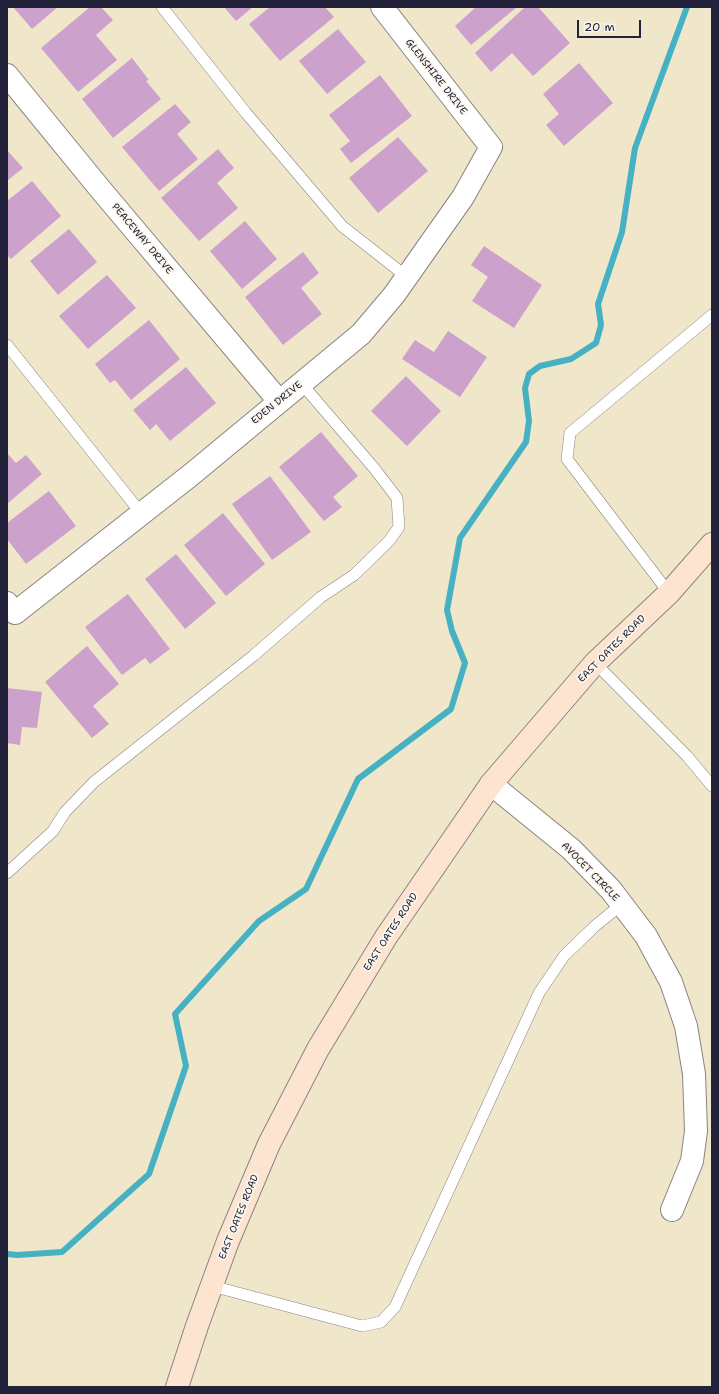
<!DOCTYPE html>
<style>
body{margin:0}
#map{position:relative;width:719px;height:1394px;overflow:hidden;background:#f0e6ca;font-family:"Shantell Sans",sans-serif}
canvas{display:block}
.frame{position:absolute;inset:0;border:8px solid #22223b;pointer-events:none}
.scale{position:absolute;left:577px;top:20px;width:64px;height:18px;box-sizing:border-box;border:2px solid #22223b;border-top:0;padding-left:5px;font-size:12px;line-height:14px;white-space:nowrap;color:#22223b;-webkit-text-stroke:3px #fbf7ec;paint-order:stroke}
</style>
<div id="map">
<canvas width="719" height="1394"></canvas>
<div class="frame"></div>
<div class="scale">20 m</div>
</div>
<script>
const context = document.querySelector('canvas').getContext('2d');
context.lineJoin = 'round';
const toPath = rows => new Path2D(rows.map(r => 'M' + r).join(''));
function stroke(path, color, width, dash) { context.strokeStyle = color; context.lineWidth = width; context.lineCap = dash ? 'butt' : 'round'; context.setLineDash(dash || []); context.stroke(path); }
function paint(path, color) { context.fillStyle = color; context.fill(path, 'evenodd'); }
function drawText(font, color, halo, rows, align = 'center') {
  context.font = font + ' "Shantell Sans",sans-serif'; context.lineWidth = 3.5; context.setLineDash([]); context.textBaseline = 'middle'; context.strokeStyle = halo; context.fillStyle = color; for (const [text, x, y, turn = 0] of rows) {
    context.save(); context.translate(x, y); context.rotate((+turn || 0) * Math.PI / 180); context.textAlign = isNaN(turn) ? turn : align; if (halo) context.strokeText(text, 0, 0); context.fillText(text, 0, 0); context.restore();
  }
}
stroke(toPath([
 [7,1254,17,1255,62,1252,149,1174,186,1066,175,1014,259,921,306,889,358,779,451,709,465,663,452,631,447,610,460,538,526,442,529,421,525,388,529,374,540,366,571,359,596,343,601,325,598,304,622,232,635,148,687,7]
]), '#45b1c3', 6);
paint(toPath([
 [13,7,58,7,32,29],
 [90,7,101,7,113,20,96,35,117,60,78,92,41,48],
 [224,7,253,7,236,21],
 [270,7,325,7,334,17,280,61,249,24],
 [476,7,517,7,471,45,455,26],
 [525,7,538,7,570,43,533,76,512,53,491,72,475,53],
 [338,29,366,62,327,94,299,61],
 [132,58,149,80,146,81,161,99,113,138,82,99],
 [579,63,613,103,564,146,546,125,559,114,543,94],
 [380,75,412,116,351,163,340,149,350,141,329,115],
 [175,104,191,122,177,134,198,159,159,191,122,147],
 [398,137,428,171,378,213,349,178],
 [218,149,234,168,217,183,238,208,199,241,161,198],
 [7,150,23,168,7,181],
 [32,181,61,216,11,259,7,255,7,201],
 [245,221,277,259,242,289,210,251],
 [69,229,97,262,58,295,30,261],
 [484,246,542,285,514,328,472,301,488,277,471,265],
 [303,252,319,273,301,288,322,314,283,345,245,297],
 [107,275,136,308,88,349,59,316],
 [149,320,180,359,131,400,115,380,110,383,95,364],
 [448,331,487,357,460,397,402,359,415,340,434,352],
 [186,367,216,403,170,441,156,424,150,430,133,410],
 [406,376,441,411,407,446,371,411],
 [321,432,358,476,333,497,342,507,324,521,279,467],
 [7,453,16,463,26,455,42,474,7,504],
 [270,476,311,532,272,560,232,504],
 [49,491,76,526,26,564,7,539,7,523],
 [223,513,265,564,226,596,184,545],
 [176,554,216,603,185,629,145,579],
 [128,594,170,649,150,664,145,658,122,675,85,627],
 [87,646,119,684,93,706,109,724,92,738,45,682],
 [7,688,42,692,37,728,22,727,20,745,7,743]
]), '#cca2cd');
const lane = toPath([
 [162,7,246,113,342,226,407,277],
 [7,345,141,513],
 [669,593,567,459,570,433,712,315],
 [595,663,687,756,712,786],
 [7,873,53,831,65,812,94,782,253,656,321,597,354,575,389,541,399,527,397,498,374,468,301,383],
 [212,1286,362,1326,381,1322,395,1307,539,993,564,956,595,926,622,904]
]);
const street = toPath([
 [7,75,101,190,279,401],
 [7,603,15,613,192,474,361,334,394,295,463,197,491,147,382,7],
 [491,784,571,849,611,890,646,936,671,982,686,1026,694,1074,696,1131,692,1161,672,1210]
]);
const secondary = toPath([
 [177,1387,197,1326,228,1241,269,1144,318,1049,386,937,491,784,595,663,669,593,712,544]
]);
stroke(lane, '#898482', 12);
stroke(street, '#898482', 24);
stroke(secondary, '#898482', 24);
stroke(lane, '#fff', 11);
stroke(street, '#fff', 22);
stroke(secondary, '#fde4d0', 22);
drawText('10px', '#22223b', '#fbf7ec', [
 ["GLENSHIRE DRIVE",436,77,52],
 ["PEACEWAY DRIVE",142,239,50],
 ["EDEN DRIVE",277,403,-39],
 ["EAST OATES ROAD",612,649,-45],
 ["AVOCET CIRCLE",590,872,46],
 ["EAST OATES ROAD",391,932,-57],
 ["EAST OATES ROAD",239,1217,-68]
]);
</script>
